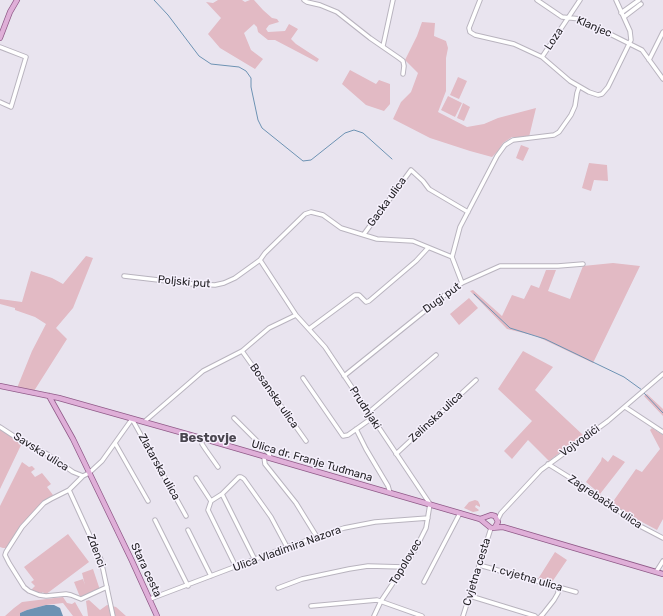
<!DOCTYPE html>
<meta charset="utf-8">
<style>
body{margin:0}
canvas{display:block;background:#e9e4ef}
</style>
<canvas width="663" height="616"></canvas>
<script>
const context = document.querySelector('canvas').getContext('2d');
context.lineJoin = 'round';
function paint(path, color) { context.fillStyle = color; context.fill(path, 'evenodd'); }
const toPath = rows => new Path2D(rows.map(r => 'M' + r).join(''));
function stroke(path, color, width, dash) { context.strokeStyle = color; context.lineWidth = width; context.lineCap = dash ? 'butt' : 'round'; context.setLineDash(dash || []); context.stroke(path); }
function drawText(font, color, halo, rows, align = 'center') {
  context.font = font + ' Rubik,sans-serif'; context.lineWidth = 3; context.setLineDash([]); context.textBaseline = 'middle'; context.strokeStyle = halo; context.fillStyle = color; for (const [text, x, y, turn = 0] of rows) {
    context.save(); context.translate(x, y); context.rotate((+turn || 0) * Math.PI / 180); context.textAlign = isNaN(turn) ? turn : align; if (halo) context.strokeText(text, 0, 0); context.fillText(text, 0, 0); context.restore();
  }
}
paint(toPath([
 [218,0,242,0,245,2,250,0,254,0,263,10,272,18,277,19,279,22,269,25,266,29,268,32,285,31,289,24,298,29,291,39,296,44,319,59,317,62,275,40,268,40,258,32,257,27,254,24,244,33,251,50,263,59,255,69,220,48,208,34,221,18,206,2,213,3],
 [422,22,435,23,434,36,446,41,448,48,446,58,446,91,438,112,467,127,484,124,498,118,536,108,529,137,512,137,503,143,498,151,492,157,470,151,430,138,393,119,401,102,411,92,418,73,405,60,417,36],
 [350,70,376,84,379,80,390,84,390,104,384,111,366,105,342,84],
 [458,77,467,81,459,99,450,95],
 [448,96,462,103,455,117,441,110],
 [463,103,470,107,464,121,457,118],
 [521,145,529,148,523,161,516,158],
 [589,163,607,165,608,181,594,180,591,191,582,188],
 [86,256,93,258,73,308,56,328,67,339,34,391,17,388,32,351,46,324,35,317,15,310,15,308,0,304,0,299,22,302,31,271,52,278,63,284],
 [613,263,640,266,593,363,536,336,507,329,470,291,473,290,502,316,512,295,524,299,531,285,539,288,546,270,556,270,548,291,570,299,583,266],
 [469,298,478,308,459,325,450,314],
 [523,351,553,367,535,390,583,435,549,461,528,440,512,459,504,451,532,421,498,389],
 [647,394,663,409,663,416,644,396],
 [0,428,22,443,0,489],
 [652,428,663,435,663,519,657,530,629,515,612,503,636,469,642,472,660,449,650,430],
 [613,455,625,462,600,494,586,482,601,461,602,457,608,462],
 [22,462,29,467,32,466,35,469,31,472,35,477,42,473,51,484,47,487,53,495,43,502,21,526,7,548,3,548,0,547,0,506],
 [475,500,478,501,480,505,480,507,476,505,475,507,479,510,478,511,473,512,464,508,469,502],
 [68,534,89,562,45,595,43,592,41,594,31,590,35,586,31,582,34,580,24,567],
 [555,552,567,560,552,582,538,579],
 [93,569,100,590,80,597,74,582,83,579,85,585,82,573],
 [63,597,67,603,72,604,75,602,83,616,73,616,63,603,46,605,27,610,20,613,20,616,5,616,14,608,22,602],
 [89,600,100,610,107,605,116,607,126,616,88,616,86,601]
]), '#e2bac4');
paint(toPath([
 [46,605,54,605,60,608,63,616,20,616,20,613,27,610]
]), '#6d92b3');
stroke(toPath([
 [154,0,168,15,199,56,211,64,239,67,246,71,251,78,251,87,258,120,262,128,303,161,311,160,345,133,354,130,363,133,392,159],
 [474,294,510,328,545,339,624,377,642,390],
 [644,393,663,413]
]), '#6d92b3', 1);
const minor = toPath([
 [304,0,307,2,320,5,337,12,370,38,399,58,403,61,404,66,403,74],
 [480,0,469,28,470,32,475,35,514,44,542,57,570,81,589,92,598,95,602,94,608,87,631,40,630,31,616,0],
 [537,0,562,17,580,19,642,50,663,79],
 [621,13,639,0],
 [624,17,641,4],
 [383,46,393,0],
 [0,47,26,57,11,107,0,102],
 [542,57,580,0],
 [649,60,663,32],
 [364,234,411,170,423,181,429,189,468,212],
 [452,257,460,227,497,156,505,145,513,140,554,135,559,132,571,115,575,106,577,93,579,87],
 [124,276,193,284,215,285,224,283,235,278,260,260,265,253,305,214,311,212,323,215,341,228,377,239,413,241,452,257,462,283],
 [296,315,325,347,430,504,426,528,415,550,381,601,374,616],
 [309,329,355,295,359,295,366,302,369,301,416,261,428,248],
 [242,351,306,441],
 [344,376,446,294,462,283,500,266,558,266,583,264],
 [303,378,343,436,348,435,372,418],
 [625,407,663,432],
 [368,413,436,355],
 [234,418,264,448,269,454,270,458],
 [144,422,203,371,242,351,269,328,296,315,260,260],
 [0,427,23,442,47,454,73,472,83,476],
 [356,429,366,449,388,486,390,493],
 [201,438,202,444,206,450,218,467],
 [115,443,148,501],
 [396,454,476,380],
 [264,457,265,464,296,503,317,537],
 [548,464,585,487,640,526,663,538],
 [196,478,211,501],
 [69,490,101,560,113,616],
 [222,494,211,501,208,510,236,567],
 [498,519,501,513,541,470,608,421,663,374],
 [155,520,188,586],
 [188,530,211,576],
 [255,560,222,494,239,477,241,477,244,479,271,517,287,547],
 [479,565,576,592],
 [656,572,663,561],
 [424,582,460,513],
 [107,587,81,599,71,595,66,594,46,596,39,595,29,591,24,587,9,563,5,555,6,552,22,527,44,503,51,499,69,490,83,476,89,473,102,461,132,419,186,516],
 [278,588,302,579,349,569,368,566,404,567],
 [470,596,535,616],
 [150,599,287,547,344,528,375,522,428,518],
 [311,606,377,600,422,616],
 [463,616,491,528],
 [541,616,543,614,554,600,558,593,558,587]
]);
const major = toPath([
 [0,38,10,12,17,0],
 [0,386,59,398,201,438,480,519,491,528,503,527,663,574],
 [49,396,73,439,132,561,157,616],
 [480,519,491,515,495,516,498,522,495,527]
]);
stroke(minor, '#b9b4bf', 5.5);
stroke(major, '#905b89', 6);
stroke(minor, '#fff', 3.5);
stroke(major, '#dfafd8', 4.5);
drawText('11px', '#252327', '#f6f1fd', [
 ["Klanjec",594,27,23],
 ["Loza",554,39,-56],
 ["Gacka ulica",387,202,-54],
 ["Poljski put",184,282,5],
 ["Dugi put",442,298,-36],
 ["Bosanska ulica",274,396,55],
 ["Prudnjaki",365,408,57],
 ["Zelinska ulica",436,417,-43],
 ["Vojvodići",580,441,-36],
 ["Savska ulica",41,452,32],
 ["Ulica dr. Franje Tuđmana",312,461,16],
 ["Zlatarska ulica",159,467,61],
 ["Zagrebačka ulica",605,502,34],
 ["Ulica Vladimira Nazora",287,549,-20],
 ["Zdenci",96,551,70],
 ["Topolovec",406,562,-59],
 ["Stara cesta",146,570,65],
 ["Cvjetna cesta",477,572,-73],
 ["I. cvjetna ulica",527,578,16]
]);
drawText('bold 13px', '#4a464f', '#f6f1fd', [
 ["Bestovje",208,438]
]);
</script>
